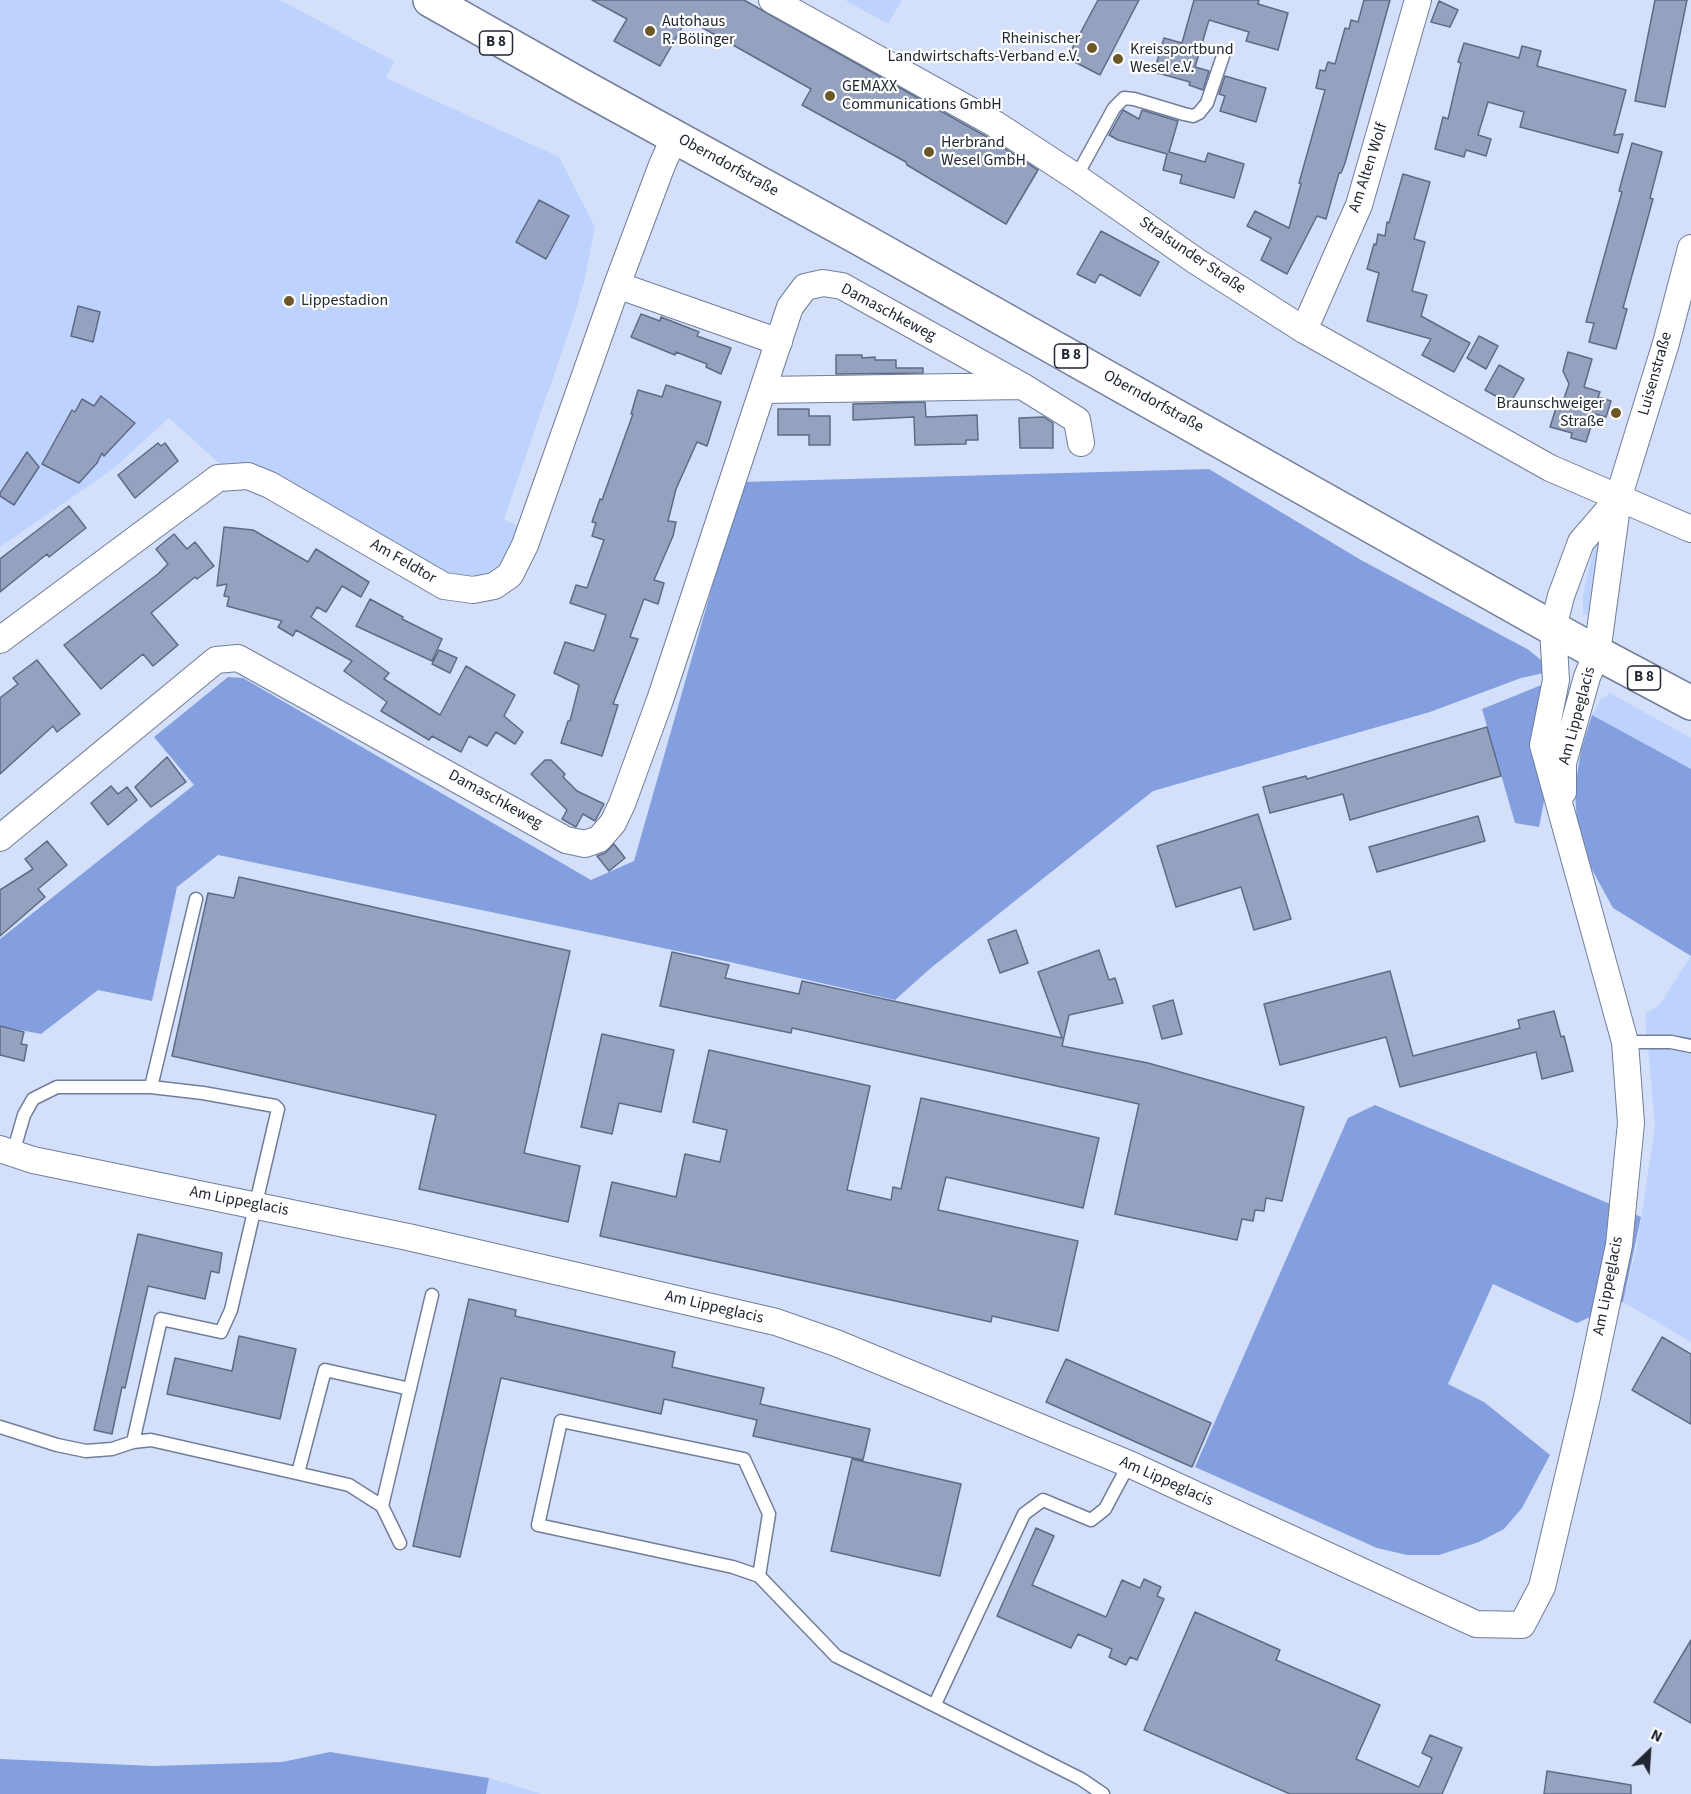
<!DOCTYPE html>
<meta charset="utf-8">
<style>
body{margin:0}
#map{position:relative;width:1691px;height:1794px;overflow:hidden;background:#d4e0f9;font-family:"Source Sans 3",sans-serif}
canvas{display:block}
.north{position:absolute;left:1619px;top:1722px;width:60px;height:60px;-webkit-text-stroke:4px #fff;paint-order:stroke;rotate:25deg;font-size:16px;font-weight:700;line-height:24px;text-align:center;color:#212732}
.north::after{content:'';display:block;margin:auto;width:21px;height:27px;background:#212732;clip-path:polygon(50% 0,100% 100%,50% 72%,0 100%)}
</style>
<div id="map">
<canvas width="1691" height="1794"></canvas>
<div class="north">N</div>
</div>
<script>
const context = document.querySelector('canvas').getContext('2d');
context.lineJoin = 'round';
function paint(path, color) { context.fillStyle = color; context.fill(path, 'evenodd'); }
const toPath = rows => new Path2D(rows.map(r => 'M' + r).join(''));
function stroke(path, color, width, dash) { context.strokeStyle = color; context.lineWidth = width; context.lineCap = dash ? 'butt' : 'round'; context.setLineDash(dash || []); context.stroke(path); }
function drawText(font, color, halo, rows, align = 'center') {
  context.font = font + ' "Source Sans 3",sans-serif'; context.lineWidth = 4.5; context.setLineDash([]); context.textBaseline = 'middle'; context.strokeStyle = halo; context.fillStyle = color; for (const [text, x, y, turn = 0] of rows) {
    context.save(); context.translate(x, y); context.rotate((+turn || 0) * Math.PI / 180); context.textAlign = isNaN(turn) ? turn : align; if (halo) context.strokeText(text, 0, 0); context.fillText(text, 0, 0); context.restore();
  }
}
paint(toPath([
 [0,0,280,0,394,61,386,78,559,157,595,227,584,282,573,320,504,519,521,528,510,556,489,574,449,577,251,463,220,464,169,418,113,469,0,547],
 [845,0,902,0,888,24],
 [1597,543,1602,544,1602,549,1589,610,1587,615,1583,615,1583,595,1594,546],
 [1610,693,1691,738,1691,769,1592,715,1601,699],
 [1691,956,1691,1342,1623,1302,1637,1246,1655,1127,1645,1014,1660,1004],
 [489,1778,542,1794,486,1794]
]), '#bed2fe');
paint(toPath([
 [1209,469,1361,560,1529,650,1542,661,1544,673,1521,678,1430,712,1153,791,932,967,895,1000,730,962,218,855,177,887,152,1001,98,990,41,1034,0,1026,0,939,194,785,154,737,228,677,243,678,591,880,634,861,742,482],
 [1544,684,1546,791,1539,827,1515,823,1482,709],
 [1592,715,1691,769,1691,956,1613,908,1590,866,1577,828,1575,788,1581,750],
 [1375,1105,1641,1217,1623,1302,1577,1323,1493,1284,1448,1384,1484,1402,1550,1455,1522,1508,1504,1529,1479,1542,1439,1555,1407,1555,1377,1548,1195,1467,1348,1118],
 [330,1752,489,1778,486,1794,0,1794,0,1759,153,1766,282,1762]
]), '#839fdf');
const building = toPath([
 [592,0,744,0,987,137,1038,170,1006,224,907,165,906,162,802,105,811,89,687,19,660,66,614,41,627,19,592,0],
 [1098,0,1139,0,1100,75,1067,58,1098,0],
 [1194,0,1259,0,1258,4,1288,13,1278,50,1246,41,1249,32,1209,20,1195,67,1209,71,1203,90,1189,85,1190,82,1154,72,1164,38,1182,43,1194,0],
 [1364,0,1390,0,1345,163,1341,173,1339,173,1326,219,1317,216,1287,274,1261,260,1271,238,1247,226,1255,211,1289,228,1301,184,1299,183,1325,90,1316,88,1320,70,1325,71,1328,62,1335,64,1345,28,1349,29,1351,20,1358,22,1364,0],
 [1655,0,1687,0,1665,107,1635,101,1655,0],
 [1439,1,1458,10,1450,27,1431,22,1439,1],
 [1464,43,1519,58,1522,46,1541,51,1537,66,1626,90,1614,135,1623,134,1618,153,1520,127,1524,112,1488,102,1478,135,1491,139,1486,156,1466,150,1464,157,1435,149,1443,117,1448,119,1461,63,1458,62,1464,43],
 [1225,76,1266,88,1256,122,1220,111,1225,96,1219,94,1225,76],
 [1123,110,1139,119,1142,110,1178,121,1169,152,1205,162,1208,153,1244,164,1234,198,1180,183,1182,175,1163,170,1167,154,1118,140,1109,135,1123,110],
 [1632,143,1662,152,1650,198,1653,199,1623,308,1627,309,1616,349,1589,342,1594,323,1586,322,1622,192,1619,191,1632,143],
 [1403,174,1430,182,1414,239,1425,242,1412,291,1427,295,1421,316,1470,343,1454,372,1422,355,1431,339,1367,321,1379,273,1367,269,1374,244,1376,245,1378,234,1385,236,1387,222,1389,223,1403,174],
 [539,200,569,216,546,259,516,242,539,200],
 [1101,231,1159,262,1140,296,1100,274,1095,283,1077,274,1101,231],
 [78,306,100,312,93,342,71,336,78,306],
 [641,314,660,321,661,317,699,332,697,336,731,348,721,374,706,367,707,364,676,352,675,355,631,337,641,314],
 [1479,336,1498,346,1486,369,1467,358,1479,336],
 [1568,352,1592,359,1584,387,1600,392,1598,397,1611,401,1606,417,1595,414,1586,442,1571,438,1572,433,1550,427,1556,408,1560,410,1569,384,1563,371,1568,352],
 [836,355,862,355,862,358,875,357,875,360,896,360,896,368,923,368,923,373,836,374,836,355],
 [1499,365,1524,379,1510,404,1485,390,1499,365],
 [666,385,721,402,707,446,697,442,676,489,668,521,676,522,673,536,654,580,664,583,658,604,644,599,630,637,638,639,613,704,618,705,602,756,561,743,568,721,570,721,579,685,554,673,565,642,594,651,606,615,570,603,576,585,587,588,604,540,592,536,596,523,592,522,600,499,602,500,633,414,631,414,638,390,662,397,666,385],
 [101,396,135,423,104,456,102,453,97,463,79,483,42,464,72,410,75,412,82,399,94,406,101,396],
 [925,402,926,417,977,415,978,440,966,440,966,444,915,445,914,417,853,420,853,404,925,402],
 [778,409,809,409,809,416,830,416,830,445,809,445,809,435,778,435,778,409],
 [1044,417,1053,423,1053,448,1020,448,1019,418,1044,417],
 [158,443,161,446,165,443,178,461,135,498,118,475,158,443],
 [27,452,39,467,14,505,0,496,0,493,27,452],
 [69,506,86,528,49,557,47,554,0,592,0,559,69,506],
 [224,527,253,530,308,562,316,549,369,582,361,597,342,586,326,612,317,607,311,617,389,673,384,679,440,715,466,666,515,695,504,716,523,732,515,744,496,732,487,746,469,736,461,752,432,736,429,740,381,711,387,702,344,671,352,661,296,630,293,636,278,627,282,621,227,606,229,597,224,596,227,584,217,586,224,527],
 [174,534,187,549,195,542,214,566,197,579,195,577,151,613,178,645,153,666,143,654,101,689,64,645,158,574,168,564,156,549,174,534],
 [370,599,403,617,402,619,442,639,432,661,356,626,370,599],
 [439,650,457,658,450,673,432,664,439,650],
 [37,660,80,714,57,732,53,726,0,774,0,698,18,684,13,678,37,660],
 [1487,727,1501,776,1350,820,1343,794,1270,813,1263,787,1306,776,1307,779,1487,727],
 [167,757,186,782,151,807,135,787,167,757],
 [545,760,551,760,565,774,563,777,577,791,604,804,595,821,583,814,576,827,562,819,567,810,531,774,545,760],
 [111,786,118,794,127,787,137,800,108,825,91,803,111,786],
 [1258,814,1291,919,1254,930,1241,887,1176,907,1157,846,1258,814],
 [1478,816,1485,841,1377,872,1369,847,1478,816],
 [47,841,67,865,38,889,45,897,0,936,0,890,33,869,25,859,47,841],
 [614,844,625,858,609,871,597,856,605,853,614,844],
 [239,877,570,951,524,1153,580,1166,568,1222,419,1189,436,1115,172,1056,208,893,234,898,239,877],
 [1016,930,1028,963,1000,973,988,940,1016,930],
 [1099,950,1109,980,1115,978,1123,1003,1069,1015,1062,1046,1148,1063,1304,1107,1282,1201,1266,1198,1264,1211,1255,1210,1253,1221,1242,1219,1237,1240,1115,1214,1139,1104,792,1028,791,1033,660,1006,672,952,729,965,725,978,799,994,802,981,1062,1038,1038,972,1099,950],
 [1390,971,1413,1056,1520,1028,1518,1020,1554,1011,1561,1037,1564,1036,1573,1071,1542,1079,1536,1052,1400,1087,1386,1037,1280,1065,1264,1004,1390,971],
 [1173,1000,1182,1034,1162,1039,1153,1006,1173,1000],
 [0,1026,24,1032,21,1044,27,1045,24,1061,0,1055,0,1026],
 [602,1034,674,1050,661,1112,619,1103,612,1134,581,1127,602,1034],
 [709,1050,870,1086,847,1190,891,1200,893,1187,901,1189,921,1098,1099,1138,1083,1208,946,1177,938,1210,1078,1241,1058,1331,992,1316,991,1322,600,1236,612,1182,676,1197,685,1154,720,1162,727,1130,693,1122,709,1050],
 [138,1234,222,1253,219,1273,211,1271,205,1299,148,1286,125,1388,122,1387,112,1434,94,1430,138,1234],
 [469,1299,516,1310,515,1316,675,1352,672,1367,764,1388,760,1404,870,1429,863,1460,753,1436,757,1420,664,1399,661,1414,501,1378,460,1557,413,1546,469,1299],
 [239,1336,296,1349,280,1419,167,1394,175,1358,232,1371,239,1336],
 [1662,1337,1691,1354,1691,1424,1632,1390,1662,1337],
 [1066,1359,1211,1423,1192,1467,1046,1402,1066,1359],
 [852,1459,961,1484,940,1576,831,1551,852,1459],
 [1036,1528,1054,1536,1032,1585,1106,1617,1122,1580,1140,1588,1144,1579,1161,1587,1157,1596,1164,1599,1137,1660,1130,1657,1126,1665,1109,1657,1112,1649,1078,1634,1071,1648,997,1616,1036,1528],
 [1195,1612,1280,1650,1276,1660,1380,1705,1356,1759,1419,1787,1432,1758,1422,1753,1430,1735,1462,1748,1442,1794,1290,1794,1144,1730,1195,1612],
 [1691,1640,1691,1723,1654,1702,1691,1640],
 [1547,1771,1631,1785,1631,1794,1544,1794,1547,1771]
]);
paint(building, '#94a2c0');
stroke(building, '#5e6b87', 1.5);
const lane = toPath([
 [1076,177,1114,108,1124,98,1134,99,1184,114,1193,116,1199,113,1207,103,1224,53],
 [1625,1042,1671,1042,1691,1046],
 [151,1087,196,899],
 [13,1153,24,1115,33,1099,57,1087,151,1087,203,1093,275,1106,278,1109,231,1310,221,1332,161,1319,133,1442],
 [0,1427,57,1445,86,1451,112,1449,133,1442,151,1440,349,1485,382,1506,400,1543],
 [298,1473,325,1370,410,1389],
 [382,1506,432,1295],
 [759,1576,769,1514,744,1459,561,1421,538,1525,733,1567,759,1576,836,1656,1081,1779,1103,1794],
 [935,1704,1024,1514,1043,1500,1091,1520,1105,1509,1129,1464]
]);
const street = toPath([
 [772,0,995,124,1076,177,1196,261,1304,330,1550,468,1691,529],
 [617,285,779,342],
 [1304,330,1359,205,1418,0],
 [764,390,1022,386],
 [0,640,218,478,248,476,270,485,444,586,473,590,494,586,510,575,525,545,617,285,662,165,675,136],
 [1563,792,1563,763,1587,677,1597,653,1618,499,1666,343,1691,248],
 [0,838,216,660,238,658,566,840,585,844,599,839,613,823,622,804,660,700,790,307,805,287,823,283,842,286,1022,386,1077,420,1081,443],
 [0,1149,33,1160,408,1237,776,1322,836,1343,1129,1464,1476,1624,1522,1625,1542,1587,1587,1397,1619,1245,1631,1123,1625,1042,1543,745,1556,680,1553,628,1561,596,1581,542,1618,499]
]);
const primary = toPath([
 [430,0,582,86,859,238,1597,653,1691,703]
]);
stroke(lane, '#707e9a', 15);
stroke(street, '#707e9a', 28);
stroke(primary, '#707e9a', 36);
stroke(lane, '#fff', 12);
stroke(street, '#fff', 26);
stroke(primary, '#fff', 33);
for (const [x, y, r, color] of [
 [650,31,6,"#6c5726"],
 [1092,48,6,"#6c5726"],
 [1118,59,6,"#6c5726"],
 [830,96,6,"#6c5726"],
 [929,152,6,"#6c5726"],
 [289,301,6,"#6c5726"],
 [1616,413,6,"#6c5726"]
]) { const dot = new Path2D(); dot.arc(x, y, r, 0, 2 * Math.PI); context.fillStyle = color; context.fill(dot); stroke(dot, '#fff', 2); }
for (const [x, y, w] of [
 [496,43,33],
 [1071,356,33],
 [1644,678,33]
]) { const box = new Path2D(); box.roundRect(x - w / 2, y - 12, w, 24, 4.5); context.fillStyle = '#fff'; context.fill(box); stroke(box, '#212732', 1.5); }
drawText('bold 15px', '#212732', null, [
 ["B 8",496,43],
 ["B 8",1071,356],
 ["B 8",1644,678]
]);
drawText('16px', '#212732', '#fff', [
 ["Autohaus",662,22],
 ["R. Bölinger",662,40],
 ["Rheinischer",1080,39,"right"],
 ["Landwirtschafts-Verband e.V.",1080,57,"right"],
 ["Kreissportbund",1130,50],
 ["Wesel e.V.",1130,68],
 ["GEMAXX",842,87],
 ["Communications GmbH",842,105],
 ["Herbrand",941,143],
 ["Wesel GmbH",941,161],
 ["Lippestadion",301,301],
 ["Braunschweiger",1604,404,"right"],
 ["Straße",1604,422,"right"]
], 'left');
drawText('16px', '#212732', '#fff', [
 ["Oberndorfstraße",728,166,29],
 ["Am Alten Wolf",1369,168,-72],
 ["Stralsunder Straße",1192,256,34],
 ["Damaschkeweg",888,313,28],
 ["Luisenstraße",1656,374,-74],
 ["Oberndorfstraße",1153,402,29],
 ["Am Feldtor",403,562,30],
 ["Am Lippeglacis",1578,716,-75],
 ["Damaschkeweg",495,800,29],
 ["Am Lippeglacis",239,1202,11],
 ["Am Lippeglacis",1609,1286,-79],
 ["Am Lippeglacis",714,1308,13],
 ["Am Lippeglacis",1166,1482,24]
]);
</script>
